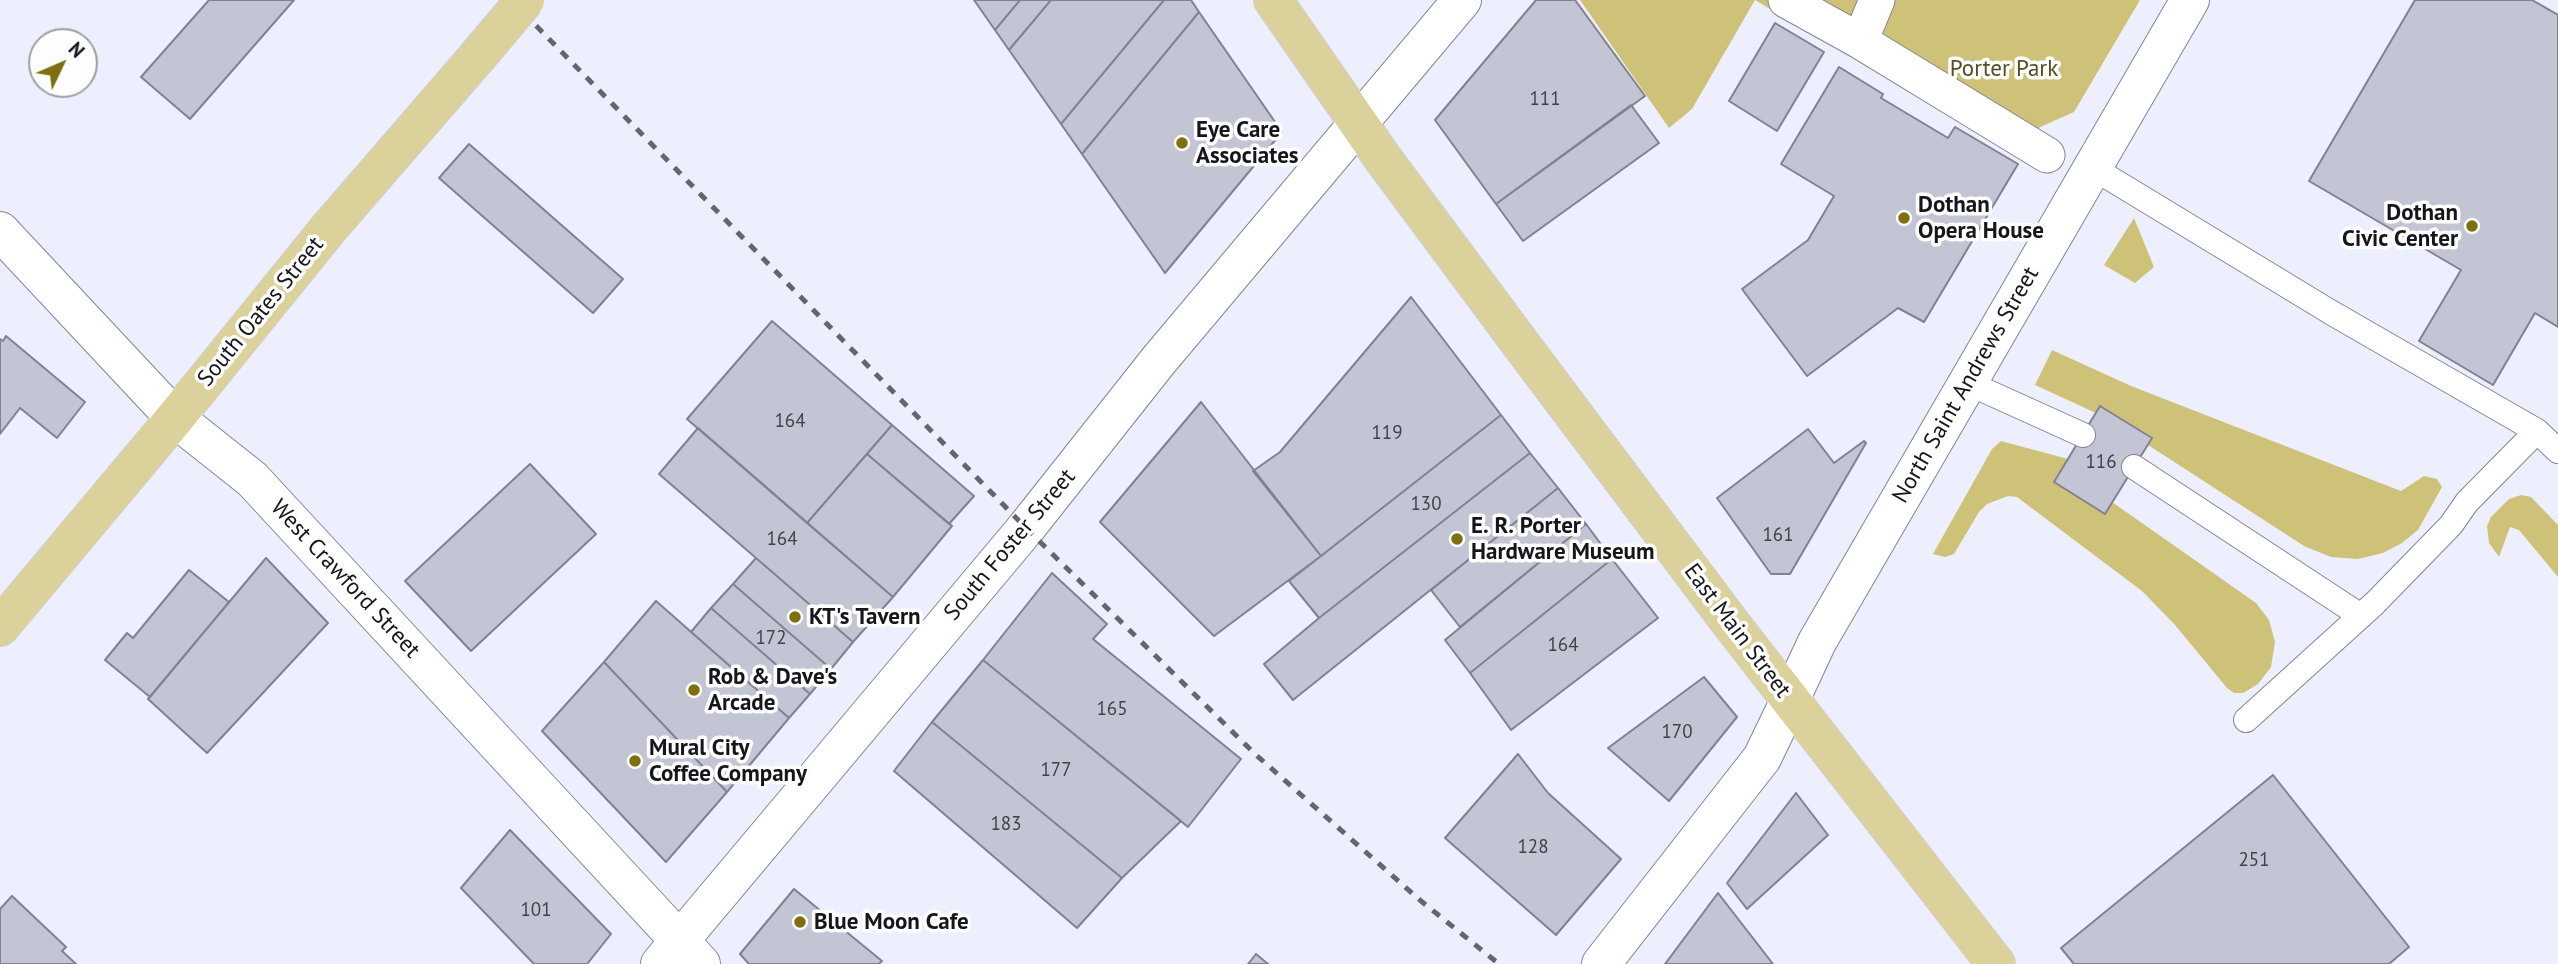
<!DOCTYPE html>
<style>
body{margin:0}
#map{position:relative;width:2558px;height:964px;overflow:hidden;background:#edeffe;font-family:"PT Sans",sans-serif}
canvas{display:block}
.north{position:absolute;left:28px;top:28px;width:70px;height:70px;box-sizing:border-box;background:#fdfdfd;border:2px solid #a0a0a2;border-radius:50%;rotate:46deg;font-size:19px;font-weight:700;line-height:28px;text-align:center;color:#15151a}
.north::after{content:'';display:block;margin:auto;width:24px;height:32px;background:#7f700f;clip-path:polygon(50% 0,100% 100%,50% 72%,0 100%)}
</style>
<div id="map">
<canvas width="2558" height="964"></canvas>
<div class="north">N</div>
</div>
<script>
const context = document.querySelector('canvas').getContext('2d');
context.lineJoin = 'round';
function paint(path, color) { context.fillStyle = color; context.fill(path, 'evenodd'); }
const toPath = rows => new Path2D(rows.map(r => 'M' + r).join(''));
function stroke(path, color, width, dash) { context.strokeStyle = color; context.lineWidth = width; context.lineCap = dash ? 'butt' : 'round'; context.setLineDash(dash || []); context.stroke(path); }
function drawText(font, color, halo, rows, align = 'center') {
  context.font = font + ' "PT Sans",sans-serif'; context.lineWidth = 7; context.setLineDash([]); context.textBaseline = 'middle'; context.strokeStyle = halo; context.fillStyle = color; for (const [text, x, y, turn = 0] of rows) {
    context.save(); context.translate(x, y); context.rotate((+turn || 0) * Math.PI / 180); context.textAlign = isNaN(turn) ? turn : align; if (halo) context.strokeText(text, 0, 0); context.fillText(text, 0, 0); context.restore();
  }
}
paint(toPath([
 [1580,0,2140,0,2074,112,2040,127,2022,160,1755,0,1692,109,1669,128],
 [2134,218,2154,267,2135,283,2104,265],
 [2052,350,2131,386,2401,491,2424,476,2437,479,2442,487,2418,530,2402,543,2383,553,2358,559,2331,557,2304,546,2148,445,2152,437,2101,406,2096,413,2035,385],
 [2001,441,2068,459,2054,482,2105,514,2112,502,2256,603,2269,620,2275,642,2271,667,2258,684,2243,693,2234,693,2227,688,2175,625,2142,591,2017,497,2008,496,1987,504,1979,512,1954,554,1945,557,1933,554,1992,449],
 [2521,495,2531,497,2558,525,2558,577,2519,530,2510,527,2499,557,2489,543,2487,526,2491,517,2509,499]
]), '#cec279');
const building = toPath([
 [209,0,294,0,190,119,141,77,209,0],
 [974,0,1020,0,995,30,974,0],
 [1020,0,1051,0,1009,50,995,30,1020,0],
 [1051,0,1164,0,1061,124,1009,50,1051,0],
 [1164,0,1191,0,1199,12,1082,154,1061,124,1164,0],
 [1536,0,1575,0,1645,96,1496,204,1435,120,1536,0],
 [2415,0,2532,0,2558,15,2558,327,2535,313,2493,385,2419,341,2461,270,2309,181,2415,0],
 [1199,12,1282,132,1165,273,1082,154,1199,12],
 [1775,23,1824,52,1777,131,1729,101,1775,23],
 [1839,67,1883,94,1881,98,1948,138,1955,127,2018,164,1924,322,1898,308,1807,376,1742,289,1808,240,1834,196,1781,164,1839,67],
 [1631,105,1659,143,1523,241,1496,204,1631,105],
 [469,144,623,279,593,313,439,178,469,144],
 [1411,297,1501,415,1321,556,1253,471,1280,452,1411,297],
 [772,321,892,425,807,523,687,419,772,321],
 [6,336,85,402,57,438,20,408,0,434,0,339,3,341,6,336],
 [1201,402,1321,556,1214,636,1100,522,1201,402],
 [2100,406,2152,438,2105,514,2054,482,2100,406],
 [1501,415,1530,453,1319,618,1289,581,1501,415],
 [892,425,974,496,949,524,867,454,892,425],
 [698,428,893,597,853,642,659,474,698,428],
 [1808,429,1834,463,1864,441,1866,443,1790,574,1771,574,1717,498,1808,429],
 [1530,453,1558,488,1293,700,1264,664,1319,618,1530,453],
 [867,454,952,526,893,597,807,523,867,454],
 [530,464,596,534,471,651,405,581,530,464],
 [1558,488,1586,524,1460,627,1431,590,1558,488],
 [1586,524,1612,559,1470,673,1445,640,1586,524],
 [266,558,328,623,207,753,148,699,266,558],
 [756,558,853,642,831,669,733,584,756,558],
 [1612,559,1658,618,1511,730,1470,673,1612,559],
 [189,570,229,602,150,697,105,660,127,633,133,638,189,570],
 [1052,573,1107,624,1093,639,1241,759,1188,827,983,660,1052,573],
 [733,584,831,669,810,694,711,608,733,584],
 [656,601,789,718,727,792,604,662,656,601],
 [711,608,810,694,789,718,691,632,711,608],
 [983,660,1181,821,1122,878,932,722,983,660],
 [604,662,727,792,666,862,542,731,604,662],
 [1704,677,1737,717,1669,801,1608,748,1704,677],
 [932,722,1122,878,1077,928,894,771,932,722],
 [1518,754,1548,793,1621,859,1556,935,1445,838,1518,754],
 [2273,775,2409,947,2389,964,2074,964,2061,948,2273,775],
 [1796,793,1828,835,1747,909,1727,883,1796,793],
 [510,830,611,934,587,964,534,964,461,888,510,830],
 [794,889,882,961,879,964,749,964,740,954,794,889],
 [1718,893,1773,964,1665,964,1718,893],
 [12,896,66,947,62,951,76,964,0,964,0,909,12,896],
 [1256,954,1268,964,1248,964,1256,954]
]);
paint(building, '#c4c5d4');
stroke(building, '#818190', 2);
const service = toPath([
 [2093,168,2332,313,2537,431,2558,451],
 [1968,383,2083,435],
 [2134,467,2361,616],
 [2246,720,2375,603,2451,525,2467,502,2537,431]
]);
const pedestrian = toPath([
 [1786,0,1860,41,2047,155],
 [1860,41,1877,0]
]);
const minor = toPath([
 [0,231,175,418,252,479,701,964],
 [1790,700,1817,642,2190,0],
 [660,964,1026,528,1159,360,1462,0]
]);
const tertiary = toPath([
 [1601,964,1762,758,1790,700]
]);
const primary = toPath([
 [1273,0,1384,160,1523,347,1729,621,1996,964],
 [0,627,175,418,329,228,477,57]
]);
stroke(service, '#848593', 26);
stroke(pedestrian, '#848593', 37);
stroke(minor, '#848593', 40);
stroke(tertiary, '#848593', 40);
stroke(primary, '#d0d0d1', 40);
stroke(service, '#fff', 24);
stroke(pedestrian, '#fff', 35);
stroke(minor, '#fff', 38);
stroke(tertiary, '#fff', 38);
stroke(primary, '#dad19b', 38);
stroke(toPath([
 [511,0,1026,528,1255,754,1421,901,1499,964]
]), '#65656e', 5, [9, 9]);
const primaryBridge = toPath([
 [477,57,525,0]
]);
stroke(primaryBridge, '#d0d0d1', 40, []);
stroke(primaryBridge, '#dad19b', 38);
for (const [x, y, r, color] of [
 [1182,143,7,"#7f700f"],
 [1904,218,7,"#7f700f"],
 [2472,226,7,"#7f700f"],
 [1457,539,7,"#7f700f"],
 [795,617,7,"#7f700f"],
 [694,690,7,"#7f700f"],
 [635,761,7,"#7f700f"],
 [800,922,7,"#7f700f"]
]) { const dot = new Path2D(); dot.arc(x, y, r, 0, 2 * Math.PI); context.fillStyle = color; context.fill(dot); stroke(dot, '#fdfdfd', 2.5); }
drawText('19px', '#414148', null, [
 ["111",1545,100],
 ["164",790,422],
 ["119",1387,434],
 ["116",2101,463],
 ["130",1426,505],
 ["161",1778,536],
 ["164",782,540],
 ["172",771,639],
 ["164",1563,646],
 ["165",1112,710],
 ["170",1677,733],
 ["177",1056,771],
 ["183",1006,825],
 ["128",1533,848],
 ["251",2254,861],
 ["101",536,911]
]);
drawText('23px', '#544d23', '#fdfdfd', [
 ["Porter Park",2004,69]
]);
drawText('bold 23px', '#15151a', '#fdfdfd', [
 ["Eye Care",1196,130],
 ["Associates",1196,156],
 ["Dothan",1918,205],
 ["Opera House",1918,231],
 ["Dothan",2458,213,"right"],
 ["Civic Center",2458,239,"right"],
 ["E. R. Porter",1471,526],
 ["Hardware Museum",1471,552],
 ["KT's Tavern",809,617],
 ["Rob & Dave's",708,677],
 ["Arcade",708,703],
 ["Mural City",649,748],
 ["Coffee Company",649,774],
 ["Blue Moon Cafe",814,922]
], 'left');
drawText('23px', '#15151a', '#fdfdfd', [
 ["South Oates Street",261,312,-51],
 ["North Saint Andrews Street",1966,385,-60],
 ["South Foster Street",1010,545,-50],
 ["West Crawford Street",345,579,47],
 ["East Main Street",1737,631,53]
]);
</script>
